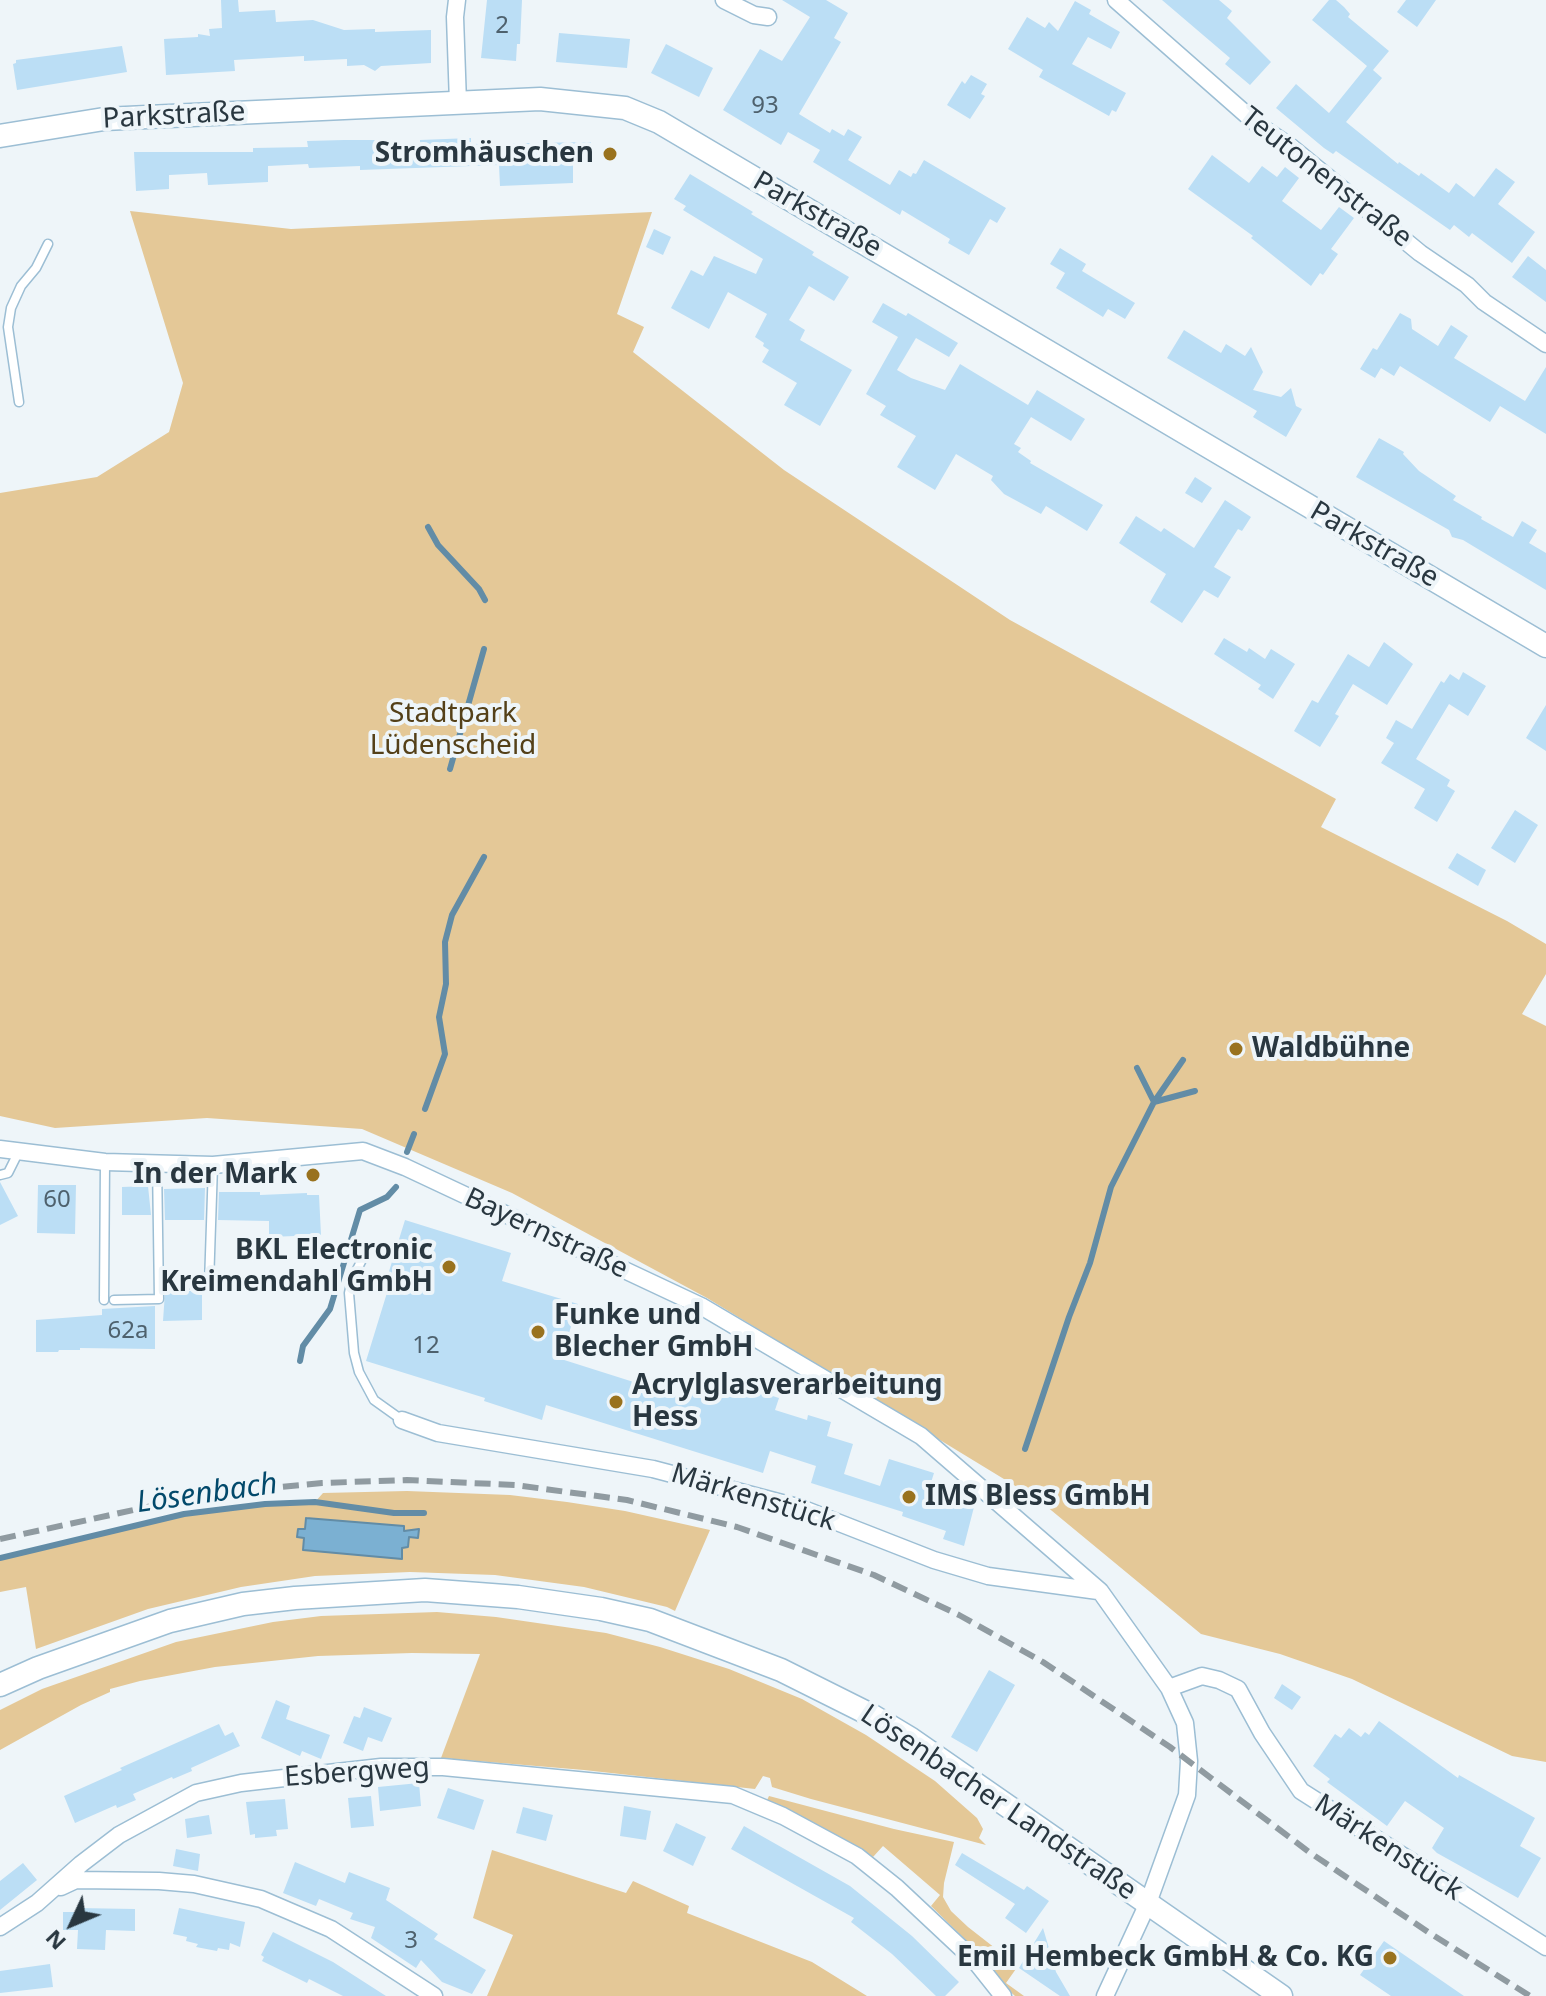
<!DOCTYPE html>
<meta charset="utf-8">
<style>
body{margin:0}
#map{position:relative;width:1546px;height:1996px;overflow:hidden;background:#eef5f9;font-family:"Noto Sans",sans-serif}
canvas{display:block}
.north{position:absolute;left:32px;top:1884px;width:80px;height:80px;-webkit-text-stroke:6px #eef5f9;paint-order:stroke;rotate:226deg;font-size:22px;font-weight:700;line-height:32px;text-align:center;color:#293740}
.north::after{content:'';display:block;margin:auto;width:28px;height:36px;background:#293740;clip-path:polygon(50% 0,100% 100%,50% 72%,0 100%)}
</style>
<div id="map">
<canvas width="1546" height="1996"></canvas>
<div class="north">N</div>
</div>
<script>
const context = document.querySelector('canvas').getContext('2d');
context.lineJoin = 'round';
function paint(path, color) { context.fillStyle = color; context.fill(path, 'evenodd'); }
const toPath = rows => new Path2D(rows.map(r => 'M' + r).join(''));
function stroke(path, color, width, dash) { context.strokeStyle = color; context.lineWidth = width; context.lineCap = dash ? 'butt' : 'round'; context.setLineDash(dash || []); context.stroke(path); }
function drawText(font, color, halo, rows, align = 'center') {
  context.font = font + ' "Noto Sans",sans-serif'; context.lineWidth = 8; context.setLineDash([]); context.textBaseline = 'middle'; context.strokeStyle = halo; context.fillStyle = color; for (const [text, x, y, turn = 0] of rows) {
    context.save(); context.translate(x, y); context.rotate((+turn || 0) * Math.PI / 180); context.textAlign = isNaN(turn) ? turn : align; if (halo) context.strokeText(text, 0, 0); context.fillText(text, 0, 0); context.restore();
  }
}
paint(toPath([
 [130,211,291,229,652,212,617,314,644,327,633,352,784,470,1010,620,1336,799,1321,827,1507,921,1546,944,1546,974,1522,1014,1546,1026,1546,1762,1512,1756,1352,1679,1280,1654,1201,1634,1040,1501,707,1298,512,1193,362,1129,207,1118,55,1128,0,1116,0,493,97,477,169,432,183,383],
 [407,1491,510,1495,567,1502,625,1511,710,1530,675,1611,667,1607,584,1587,495,1575,410,1572,315,1576,241,1587,148,1609,36,1649,26,1587,0,1592,0,1558,184,1514,265,1504,315,1502,323,1493],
 [437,1612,496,1617,606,1633,660,1647,729,1669,802,1699,866,1735,935,1781,977,1818,983,1829,979,1838,986,1845,811,1799,772,1787,770,1778,763,1776,755,1789,584,1770,441,1758,480,1654,412,1653,318,1656,215,1667,140,1681,110,1689,110,1692,81,1705,0,1750,0,1710,42,1689,176,1642,273,1622,321,1616],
 [769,1796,894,1829,954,1842,944,1883,943,1897,951,1911,968,1927,1018,1966,1006,1983,1024,1996,1015,1996,1003,1985,982,1956,931,1906,940,1895,883,1846,873,1857,791,1811,766,1802],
 [492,1850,626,1893,633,1881,689,1906,687,1913,812,1962,867,1996,487,1996,513,1935,473,1918]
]), '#e4c897');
const water = toPath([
 [306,1518,404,1526,404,1531,419,1529,418,1538,409,1537,408,1547,402,1548,402,1559,303,1550,304,1538,297,1537,298,1529,305,1529,306,1518]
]);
paint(water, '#7bb0d2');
stroke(water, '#628ca6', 2);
stroke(toPath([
 [428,527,438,545,479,589,485,600],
 [450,769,484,649],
 [1137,1068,1154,1102,1195,1091],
 [425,1109,445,1054,439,1017,446,984,445,942,452,915,484,857],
 [407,1152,414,1134],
 [300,1361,303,1346,330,1309,360,1210,387,1197,396,1187],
 [1025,1449,1069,1317,1090,1263,1111,1187,1154,1102,1183,1060],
 [0,1558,184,1514,265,1504,315,1502,394,1513,424,1513]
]), '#628ca6', 6);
paint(toPath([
 [221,0,238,0,239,12,275,10,276,22,313,20,344,30,375,29,375,32,431,30,431,63,381,66,375,71,364,65,347,66,347,59,304,61,304,56,234,60,235,71,166,75,164,39,198,37,198,34,210,36,209,29,222,28],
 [487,0,522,0,520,44,517,44,516,61,481,58],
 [782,0,826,0,848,13,834,38,841,42,799,114,830,133,832,129,844,136,848,129,862,137,848,160,890,185,899,170,911,177,913,173,916,174,924,160,1006,208,997,223,990,219,969,255,948,243,950,239,902,210,900,215,813,162,820,150,788,132,781,145,723,110,760,49,782,61,810,17],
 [1162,0,1219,0,1232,11,1227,18,1271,62,1250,85,1225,64,1230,58],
 [1329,0,1336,0,1344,7,1350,14,1348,17,1389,51,1373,70,1382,78,1346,122,1398,164,1399,162,1419,176,1421,173,1449,193,1456,183,1474,197,1496,168,1515,182,1498,204,1535,232,1512,263,1472,233,1469,237,1454,225,1450,230,1336,151,1333,154,1324,148,1276,108,1296,84,1329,113,1367,66,1312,20],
 [1406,0,1436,0,1417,27,1397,12],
 [1075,1,1091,10,1089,14,1120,32,1111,49,1088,37,1072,64,1126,93,1116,112,1112,110,1109,116,1039,77,1043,70,1008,49,1027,17,1045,28,1049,22,1058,31],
 [559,33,630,39,627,68,556,62],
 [666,44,713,68,699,97,651,73],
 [122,46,127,72,17,90,13,64,16,63,16,60],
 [971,75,987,84,981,94,985,96,970,119,947,105,962,81,965,84],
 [471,138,471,144,591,142,588,161,573,162,573,183,500,186,499,165,360,170,360,166,309,168,308,164,268,166,268,182,208,185,207,173,169,175,169,189,136,191,134,152,253,152,253,148,308,147,307,141,344,140,386,140,386,148,420,147,420,140],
 [1212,155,1249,183,1262,166,1277,177,1285,167,1299,178,1282,201,1321,230,1339,207,1354,218,1331,249,1338,254,1323,275,1320,273,1311,286,1251,238,1253,236,1188,189],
 [690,174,753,212,751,214,814,252,812,255,849,277,834,301,809,286,789,320,805,330,800,340,852,370,820,426,784,405,797,383,762,362,769,350,763,346,764,343,755,337,767,314,728,292,709,329,671,308,691,270,703,276,714,256,756,274,763,259,683,210,686,206,674,199],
 [654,229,671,237,663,255,646,247],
 [1060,248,1086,264,1082,271,1135,303,1125,319,1108,309,1103,317,1056,288,1065,273,1050,264],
 [1528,256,1546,270,1546,302,1512,277],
 [883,303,906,316,908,313,958,343,949,357,916,338,897,370,911,378,945,390,960,364,1028,405,1037,390,1085,419,1071,441,1031,417,1014,444,1021,448,1018,452,1031,461,1030,463,1103,505,1087,531,1046,506,1041,514,1004,494,991,480,993,476,956,454,935,490,897,467,916,436,880,415,886,406,866,394,898,337,872,322],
 [1400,313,1411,319,1412,329,1438,346,1451,325,1468,336,1454,358,1525,401,1546,367,1546,434,1500,406,1490,422,1400,366,1394,376,1381,368,1375,378,1360,369,1373,348,1377,350],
 [1184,330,1221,353,1226,344,1245,356,1251,347,1263,372,1253,390,1281,397,1291,388,1296,406,1302,409,1286,437,1253,417,1257,411,1167,358],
 [1379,438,1404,452,1403,454,1419,471,1456,496,1453,500,1482,517,1481,519,1513,537,1522,521,1537,530,1529,543,1546,553,1546,590,1463,540,1452,537,1449,530,1356,477],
 [1195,477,1212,488,1202,503,1185,493],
 [1225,500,1251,517,1242,531,1238,529,1214,567,1231,577,1218,598,1204,590,1182,623,1150,602,1166,574,1119,543,1136,516,1161,532,1164,528,1194,548],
 [1224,638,1247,652,1249,648,1265,659,1271,649,1295,664,1273,699,1258,689,1261,685,1214,654],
 [1384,642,1413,664,1387,705,1353,684,1335,714,1339,716,1320,747,1294,731,1312,700,1318,703,1348,654,1369,667],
 [1463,672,1486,686,1468,716,1449,704,1416,759,1450,780,1447,786,1455,791,1437,822,1414,808,1425,789,1381,763,1394,743,1386,738,1396,720,1412,729,1441,681,1444,683,1450,674,1459,680],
 [1546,705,1546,751,1526,738],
 [1515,810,1538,825,1515,863,1491,848],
 [1457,853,1486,870,1478,886,1448,868],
 [0,1182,18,1216,0,1225],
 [38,1185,76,1185,75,1234,37,1233],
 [148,1186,151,1215,122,1215,122,1187],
 [205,1188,204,1220,165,1220,164,1189],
 [219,1192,260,1192,260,1195,307,1193,307,1195,319,1195,321,1235,269,1237,269,1221,218,1220],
 [405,1220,511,1253,502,1281,578,1304,561,1359,684,1398,689,1382,740,1398,744,1387,779,1398,775,1410,807,1420,808,1415,831,1422,827,1436,853,1444,844,1474,880,1486,889,1459,934,1473,928,1492,974,1507,964,1546,943,1539,946,1531,902,1516,903,1512,811,1483,816,1466,770,1451,763,1473,546,1405,542,1420,484,1401,485,1398,366,1361,390,1283,386,1281],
 [166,1278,180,1278,176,1283,180,1291,202,1291,202,1320,163,1321],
 [155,1306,155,1349,80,1348,80,1350,59,1350,58,1352,36,1352,36,1320,102,1315,102,1309],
 [989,1670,1015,1685,977,1752,951,1737],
 [1282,1684,1301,1697,1292,1710,1274,1698],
 [276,1700,290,1706,286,1719,330,1735,321,1759,302,1751,300,1756,261,1738],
 [364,1707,392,1718,382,1742,368,1737,363,1751,343,1743,354,1716,360,1718],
 [1379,1721,1458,1778,1459,1775,1535,1818,1520,1846,1541,1858,1518,1898,1437,1853,1432,1848,1444,1828,1405,1801,1387,1826,1327,1782,1330,1779,1313,1766,1335,1734,1341,1738,1349,1728,1361,1737,1365,1732,1369,1735],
 [219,1724,225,1736,233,1732,240,1746,191,1768,192,1771,173,1779,172,1777,133,1794,136,1800,117,1808,116,1805,75,1823,64,1796,122,1770,120,1768],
 [419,1783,421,1806,380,1811,378,1787],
 [448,1788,484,1800,474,1830,437,1818],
 [371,1796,374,1826,351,1828,348,1798],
 [285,1799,288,1829,276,1830,277,1836,255,1838,255,1834,250,1835,246,1802],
 [624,1806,651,1811,646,1840,620,1836],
 [523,1807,553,1815,546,1841,516,1833],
 [209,1815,212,1834,187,1838,185,1819],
 [676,1823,706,1837,693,1866,663,1851],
 [744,1826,850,1886,912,1936,959,1982,945,1996,936,1996,892,1954,851,1922,854,1918,731,1849],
 [176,1849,200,1854,198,1871,173,1866],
 [962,1853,1024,1890,1027,1886,1049,1901,1026,1933,1005,1918,1015,1904,955,1865],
 [295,1862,345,1883,349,1872,390,1888,386,1900,438,1934,434,1939,486,1970,472,1994,442,1982,421,1960,416,1968,371,1938,375,1927,350,1919,353,1913,319,1899,316,1906,283,1893],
 [23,1863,37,1880,0,1910,0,1881],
 [77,1908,135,1909,135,1931,106,1930,105,1950,77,1949,78,1930,63,1930,63,1912,77,1912],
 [179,1908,245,1922,240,1947,230,1943,229,1950,218,1948,217,1951,196,1947,198,1944,186,1941,187,1937,173,1934],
 [1043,1928,1056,1972,1070,1996,1060,1996,1019,1968],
 [273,1932,333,1962,386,1996,343,1996,309,1979,307,1983,297,1978,262,1961,264,1957,261,1955],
 [1384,1941,1464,1996,1391,1996,1360,1975],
 [50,1964,53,1987,0,1993,0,1971]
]), '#bbdef5');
const lane = toPath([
 [19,402,8,327,11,308,21,286,36,268,48,244],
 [0,1175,8,1173,18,1153],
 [365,1254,352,1279,349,1293,354,1353,359,1372,374,1400,402,1420],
 [183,1284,209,1284,213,1165],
 [104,1300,105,1162],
 [114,1300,159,1299,157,1163]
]);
const street = toPath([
 [457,0,455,17,458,103],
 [724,0,754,15,768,17],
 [1116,0,1257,124,1291,147,1420,253,1467,285,1484,302,1546,344],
 [0,1149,105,1162,213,1165,363,1151,405,1167,701,1306,921,1436,1100,1591,1169,1688,1185,1723,1189,1761,1187,1795,1148,1903,1105,1996],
 [402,1420,438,1433,653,1469,801,1508,934,1560,988,1576,1098,1591],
 [1169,1688,1202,1676,1219,1680,1238,1689,1262,1733,1301,1791,1546,1947],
 [61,1887,76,1880,159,1881,194,1884,261,1899,331,1929,434,1996],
 [0,1927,37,1903,81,1864,119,1835,196,1793,241,1783,319,1774,381,1767,443,1767,733,1795,783,1816,857,1856,897,1888,976,1962,1003,1996]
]);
const secondary = toPath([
 [0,136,104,119,540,99,625,108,659,122,1546,646],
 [0,1685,38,1668,170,1621,243,1604,295,1598,425,1590,518,1597,601,1609,650,1620,781,1670,871,1715,911,1739,1281,1996]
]);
stroke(lane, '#9cbed4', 11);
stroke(street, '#9cbed4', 19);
stroke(secondary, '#9cbed4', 25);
stroke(lane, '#fff', 8);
stroke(street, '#fff', 16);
stroke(secondary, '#fff', 22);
stroke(toPath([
 [0,1539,175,1501,247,1490,322,1483,407,1480,515,1485,567,1492,627,1500,737,1527,874,1575,959,1615,1043,1662,1170,1747,1309,1852,1428,1932,1530,1996]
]), '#909ba1', 6, [16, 8]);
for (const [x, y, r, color] of [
 [610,154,8,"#99721e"],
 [1236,1049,8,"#99721e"],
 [313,1175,8,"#99721e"],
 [449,1267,8,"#99721e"],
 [538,1332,8,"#99721e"],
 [616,1402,8,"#99721e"],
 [909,1497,8,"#99721e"],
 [1390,1958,8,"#99721e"]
]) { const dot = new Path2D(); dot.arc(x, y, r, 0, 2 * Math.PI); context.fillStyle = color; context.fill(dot); stroke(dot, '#eef5f9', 3); }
drawText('24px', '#4e616d', null, [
 ["2",502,26],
 ["93",765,106],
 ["60",57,1200],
 ["62a",128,1331],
 ["12",426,1346],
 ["3",411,1941]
]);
drawText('28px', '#293740', '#eef5f9', [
 ["Parkstraße",174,116,-3],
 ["Teutonenstraße",1326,178,38],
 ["Parkstraße",817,215,30],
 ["Parkstraße",1374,545,30],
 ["Bayernstraße",546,1234,25],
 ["Märkenstück",753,1498,17],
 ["Esbergweg",357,1773,-4],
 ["Lösenbacher Landstraße",998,1803,34],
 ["Märkenstück",1388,1848,33]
]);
drawText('bold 28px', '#293740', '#eef5f9', [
 ["Stromhäuschen",594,154],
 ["Waldbühne",1252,1049,"left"],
 ["In der Mark",297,1175],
 ["BKL Electronic",433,1251],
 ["Kreimendahl GmbH",433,1283],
 ["Funke und",554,1316,"left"],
 ["Blecher GmbH",554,1348,"left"],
 ["Acrylglasverarbeitung",632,1386,"left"],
 ["Hess",632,1418,"left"],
 ["IMS Bless GmbH",925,1497,"left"],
 ["Emil Hembeck GmbH & Co. KG",1374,1958]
], 'right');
drawText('28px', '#544018', '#eef5f9', [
 ["Stadtpark",453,714],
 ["Lüdenscheid",453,746]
]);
drawText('italic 30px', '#02496b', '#eef5f9', [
 ["Lösenbach",207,1494,-8]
]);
</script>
